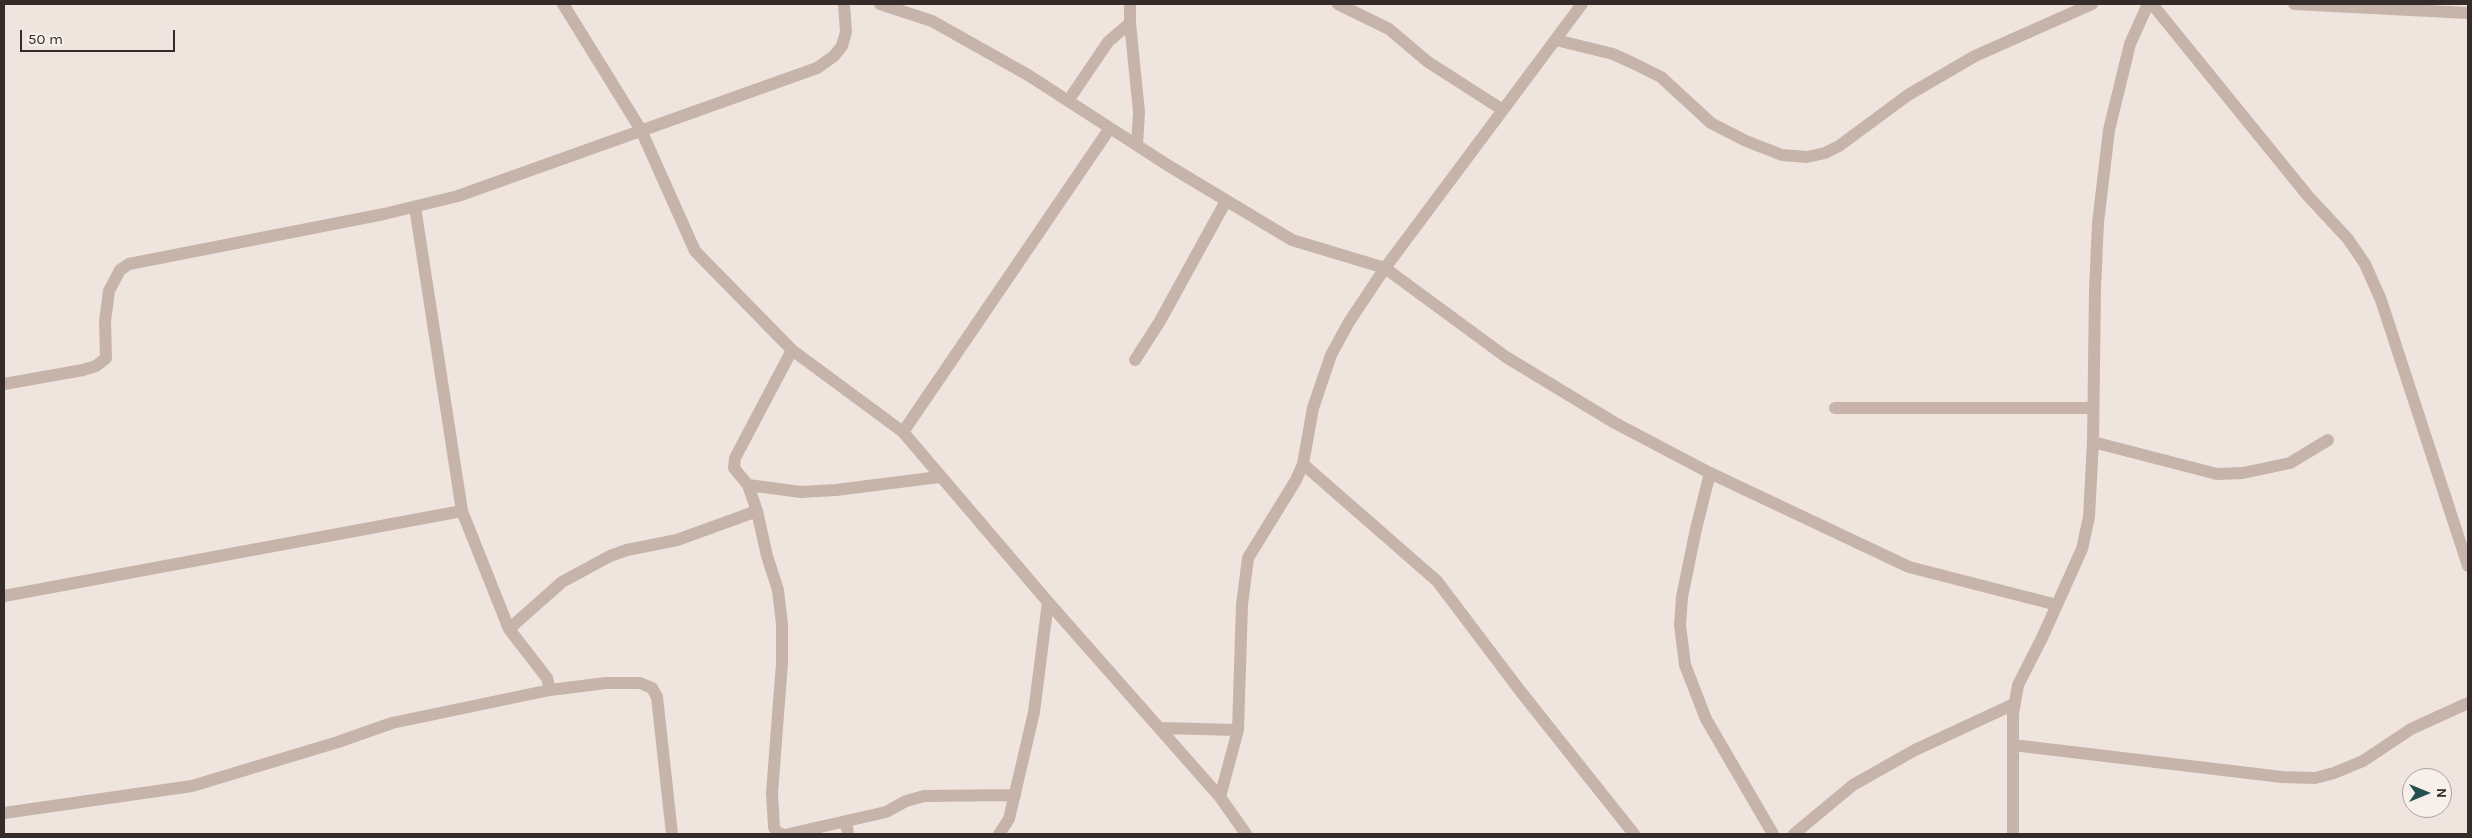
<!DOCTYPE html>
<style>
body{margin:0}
#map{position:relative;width:2472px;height:838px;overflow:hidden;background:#efe5de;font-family:Karla,sans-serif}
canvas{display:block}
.frame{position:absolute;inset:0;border:5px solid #352c29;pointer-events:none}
.north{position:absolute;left:2402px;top:768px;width:50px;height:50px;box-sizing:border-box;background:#f7f0ea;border:1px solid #a9a29d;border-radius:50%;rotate:90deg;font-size:14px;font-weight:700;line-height:20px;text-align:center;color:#352c29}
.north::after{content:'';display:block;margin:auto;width:18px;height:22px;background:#24514f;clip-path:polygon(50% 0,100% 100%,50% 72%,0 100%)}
.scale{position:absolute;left:20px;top:30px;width:155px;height:22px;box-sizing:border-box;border:2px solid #352c29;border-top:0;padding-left:6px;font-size:15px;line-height:18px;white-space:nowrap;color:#352c29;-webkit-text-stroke:4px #f7f0ea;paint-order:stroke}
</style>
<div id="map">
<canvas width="2472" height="838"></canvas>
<div class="frame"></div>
<div class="north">N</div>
<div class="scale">50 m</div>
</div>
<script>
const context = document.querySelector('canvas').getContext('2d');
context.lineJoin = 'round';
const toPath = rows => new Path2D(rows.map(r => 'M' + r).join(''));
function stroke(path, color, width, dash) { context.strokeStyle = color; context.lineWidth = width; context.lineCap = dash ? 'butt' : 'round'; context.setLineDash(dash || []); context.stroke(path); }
stroke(toPath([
 [563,4,641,130,695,251,792,350,903,432,1048,602,1220,797,1246,834],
 [880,4,932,21,1028,75,1169,166,1292,240,1385,268,1506,357,1615,423,1710,473,1909,567,2057,605],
 [1130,4,1130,23,1139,112,1137,145],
 [1338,4,1389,29,1428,62,1503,110],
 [2152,4,2308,196,2348,239,2365,264,2381,300,2468,566],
 [2294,4,2468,13],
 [1556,40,1613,54,1635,64,1661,77,1711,123,1746,141,1782,155,1807,157,1825,153,1839,146,1908,95,1975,56,2092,4],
 [1068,101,1108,42,1130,23],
 [415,207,462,511,509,629,547,678,550,690],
 [1135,360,1160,321,1226,201],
 [4,384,83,370,96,366,106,358,105,321,109,291,120,270,129,264,384,214,458,196,817,68,834,56,842,46,846,32,844,4],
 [1835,408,2093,408],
 [903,432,1110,128],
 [2093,442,2217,474,2243,473,2290,463,2328,440],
 [1303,464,1437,581,1521,692,1634,834],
 [1710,473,1696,529,1682,597,1680,625,1685,665,1706,719,1773,834],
 [748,485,801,492,836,490,939,477],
 [4,596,462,511],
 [509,629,562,582,610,556,627,550,677,540,757,511],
 [1160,728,1238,730],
 [2013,745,2282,777,2315,778,2334,773,2363,761,2411,729,2468,703],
 [1220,797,1238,730,1242,605,1248,558,1296,480,1303,464,1313,408,1331,355,1349,322,1385,268,1582,4],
 [4,813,192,786,338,742,392,723,550,690,606,683,640,683,652,688,657,697,672,834],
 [846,821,848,834],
 [782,834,777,833,774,827,772,793,782,663,782,624,778,590,767,556,757,511,748,485,734,468,735,458,792,350],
 [789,834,886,812,906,801,924,796,1015,795],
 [999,834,1009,819,1034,712,1048,602],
 [1794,834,1853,785,1915,750,2014,704],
 [2013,834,2013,714,2018,685,2042,638,2082,549,2089,517,2093,442,2095,289,2098,223,2109,130,2130,44,2148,4]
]), '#c6b4ab', 12);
</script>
